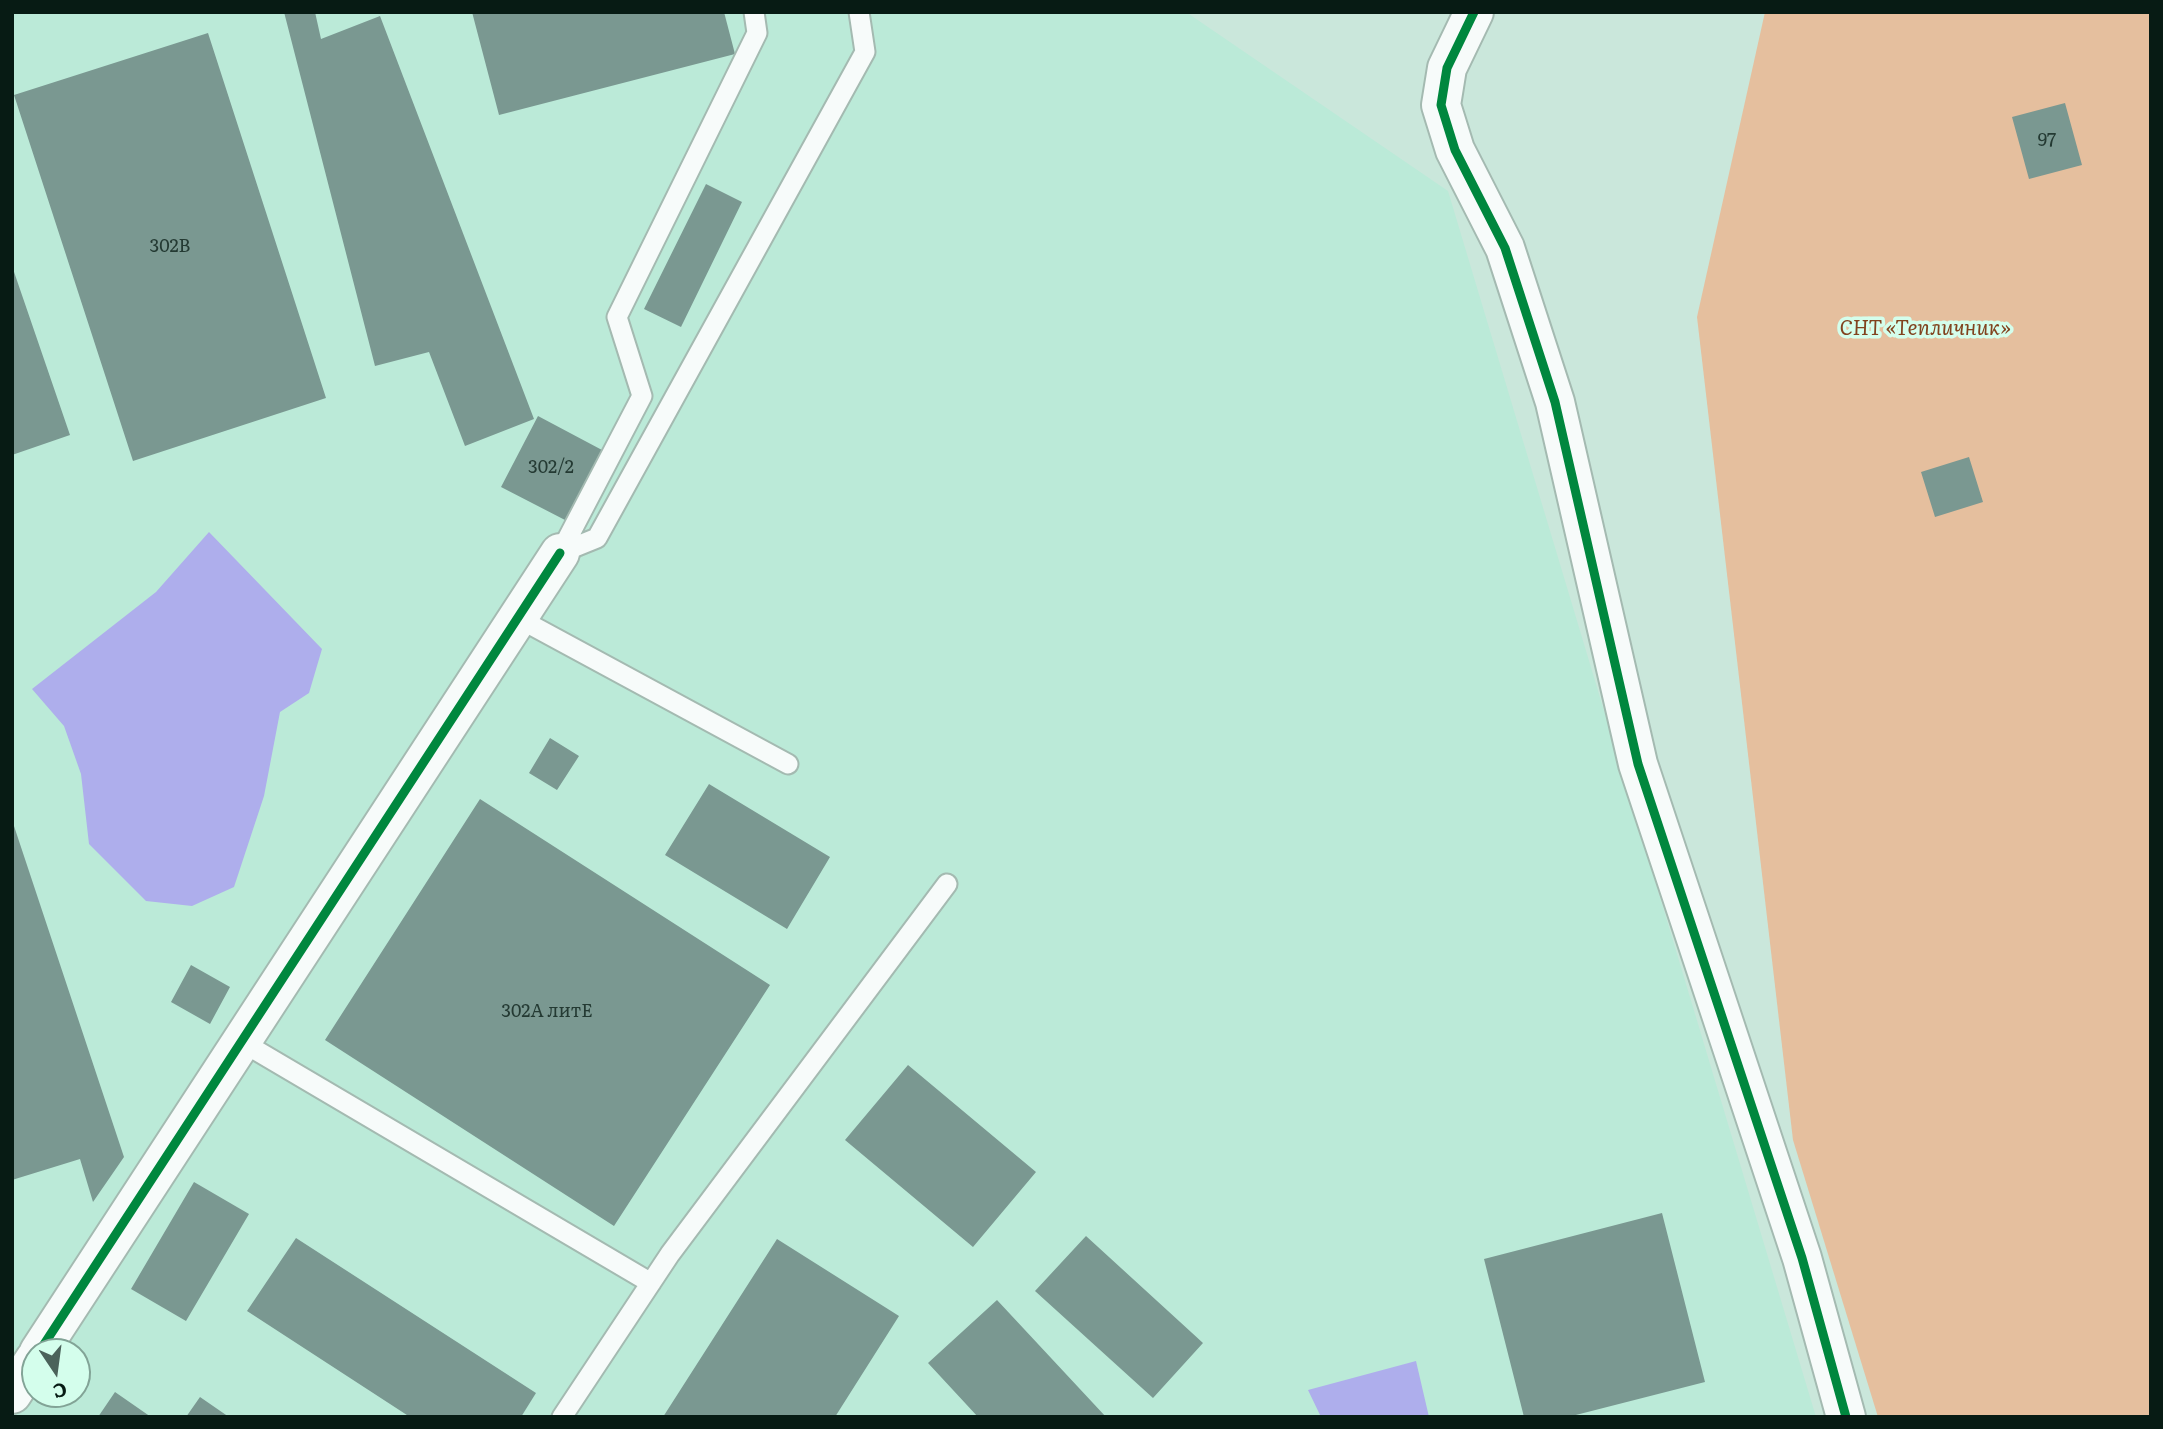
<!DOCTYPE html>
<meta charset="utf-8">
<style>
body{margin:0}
#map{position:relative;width:2163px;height:1429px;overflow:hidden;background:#cae7db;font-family:Literata,serif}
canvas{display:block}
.frame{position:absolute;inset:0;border:14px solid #071b14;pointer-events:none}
.north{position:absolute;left:21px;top:1338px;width:70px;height:70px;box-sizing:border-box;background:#d4feec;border:2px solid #82a396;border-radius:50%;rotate:167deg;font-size:19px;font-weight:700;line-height:28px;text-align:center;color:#071b14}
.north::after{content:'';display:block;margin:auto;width:24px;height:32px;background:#4b625a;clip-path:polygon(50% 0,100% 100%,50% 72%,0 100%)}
</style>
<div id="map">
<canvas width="2163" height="1429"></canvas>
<div class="frame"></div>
<div class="north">С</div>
</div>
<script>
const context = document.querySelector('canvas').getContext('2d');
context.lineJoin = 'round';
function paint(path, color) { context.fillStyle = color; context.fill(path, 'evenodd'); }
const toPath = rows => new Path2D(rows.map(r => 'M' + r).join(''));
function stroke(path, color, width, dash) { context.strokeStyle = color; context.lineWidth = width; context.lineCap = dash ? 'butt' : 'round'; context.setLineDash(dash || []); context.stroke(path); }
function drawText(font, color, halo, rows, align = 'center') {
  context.font = font + ' Literata,serif'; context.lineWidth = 7; context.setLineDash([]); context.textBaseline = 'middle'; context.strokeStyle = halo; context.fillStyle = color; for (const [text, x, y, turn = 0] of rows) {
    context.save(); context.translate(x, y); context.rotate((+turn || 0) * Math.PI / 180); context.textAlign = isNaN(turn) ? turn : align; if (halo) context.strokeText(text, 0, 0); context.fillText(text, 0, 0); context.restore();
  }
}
paint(toPath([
 [12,12,1186,12,1448,191,1816,1417,12,1417],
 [35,1352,77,1352,77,1394,35,1394]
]), '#bbead8');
paint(toPath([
 [1765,12,2151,12,2151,1417,1878,1417,1793,1140,1697,317]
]), '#e5bf9e');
paint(toPath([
 [209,532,322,649,309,693,280,712,264,796,234,887,192,906,146,901,89,844,81,774,64,726,32,689,156,592],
 [1416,1361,1429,1417,1321,1417,1308,1390]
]), '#aeaeec');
paint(toPath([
 [284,12,315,12,321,39,380,16,534,419,465,446,429,352,375,366],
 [472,12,724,12,735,54,499,115],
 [208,33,326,398,133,461,14,95],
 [2065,103,2082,165,2029,179,2012,117],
 [706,184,742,202,681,327,644,309],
 [12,266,70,435,12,455],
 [538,416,602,450,565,520,501,487],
 [1969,457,1983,502,1935,517,1921,472],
 [550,738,579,756,557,790,529,773],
 [709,784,830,857,787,929,665,855],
 [480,799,770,985,614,1226,325,1040],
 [13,823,124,1157,93,1202,80,1159,12,1180],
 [191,965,230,987,210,1024,171,1002],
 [908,1065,1036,1172,973,1247,845,1140],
 [194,1182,249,1214,186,1321,131,1289],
 [1662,1213,1705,1382,1568,1417,1524,1417,1484,1259],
 [1086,1236,1203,1343,1153,1398,1035,1291],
 [296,1238,536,1393,521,1417,410,1417,247,1311],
 [777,1239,899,1316,835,1417,663,1417],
 [997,1300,1106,1417,978,1417,928,1363],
 [115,1392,151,1417,98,1417],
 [200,1397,229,1417,186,1417]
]), '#7a9891');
const lane = toPath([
 [560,553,597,538,865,52,859,12],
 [560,553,642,396,617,317,757,33,754,12],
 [518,618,788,764],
 [242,1042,651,1283],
 [562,1417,670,1254,947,884]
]);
const street = toPath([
 [1474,12,1447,68,1441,105,1455,150,1505,248,1555,402,1638,764,1802,1258,1846,1417],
 [39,1352,560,553],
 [12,1394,35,1359]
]);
stroke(lane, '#a4bab1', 23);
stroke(street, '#a4bab1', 42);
stroke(lane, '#f7fbfa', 19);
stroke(street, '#f7fbfa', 38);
stroke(toPath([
 [1474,12,1447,68,1441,105,1455,150,1505,248,1555,402,1638,764,1802,1258,1846,1417],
 [39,1352,560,553]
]), '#00873e', 9);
drawText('18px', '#243a33', null, [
 ["97",2047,141],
 ["302В",170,247],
 ["302/2",551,468],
 ["302А литЕ",547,1012]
]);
drawText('italic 21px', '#81431f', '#d4feec', [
 ["СНТ «Тепличник»",1925,329]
]);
</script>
